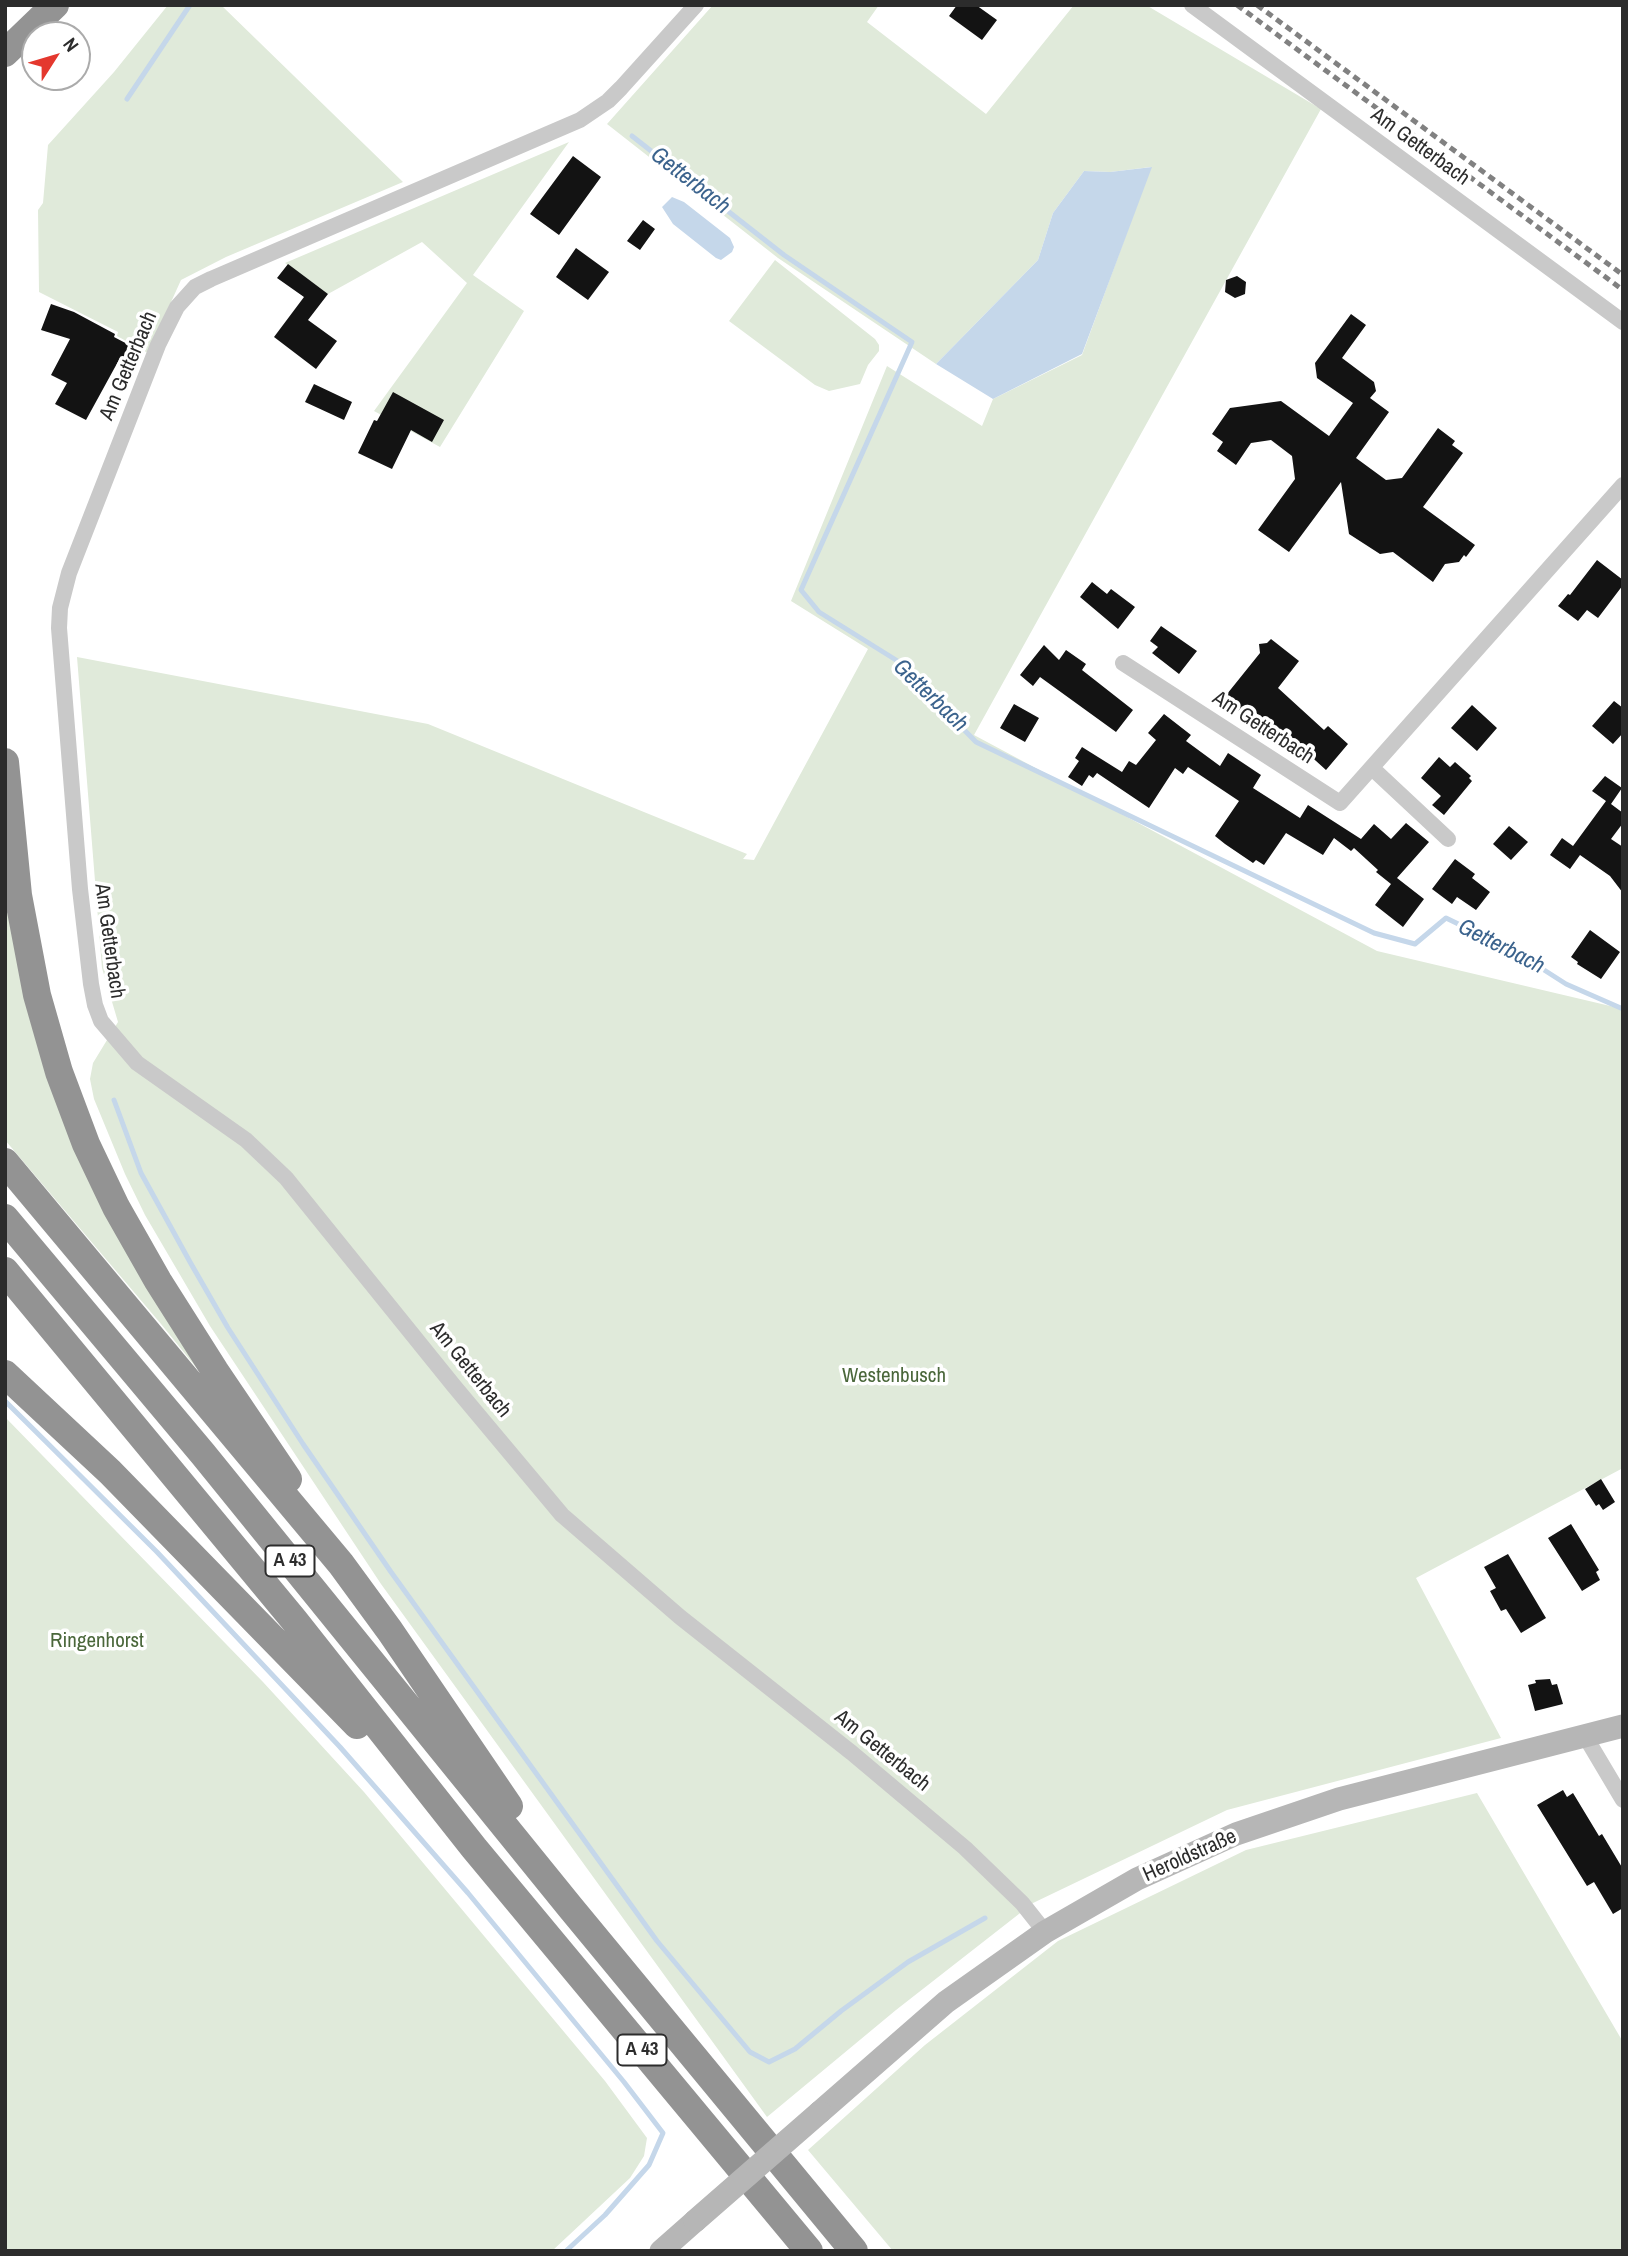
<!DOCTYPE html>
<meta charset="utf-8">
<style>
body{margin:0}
#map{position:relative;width:1628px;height:2256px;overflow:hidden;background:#fff;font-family:"Archivo Narrow",sans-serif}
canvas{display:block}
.frame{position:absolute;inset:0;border:7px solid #2c2c2c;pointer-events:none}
.north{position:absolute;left:21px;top:21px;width:70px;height:70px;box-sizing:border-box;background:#fff;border:2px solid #ababab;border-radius:50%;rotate:53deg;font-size:19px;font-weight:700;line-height:28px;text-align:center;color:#2c2c2c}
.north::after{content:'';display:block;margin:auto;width:24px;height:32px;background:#e4382e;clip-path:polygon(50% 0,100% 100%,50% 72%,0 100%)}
</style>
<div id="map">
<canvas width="1628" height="2256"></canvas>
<div class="frame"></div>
<div class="north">N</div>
</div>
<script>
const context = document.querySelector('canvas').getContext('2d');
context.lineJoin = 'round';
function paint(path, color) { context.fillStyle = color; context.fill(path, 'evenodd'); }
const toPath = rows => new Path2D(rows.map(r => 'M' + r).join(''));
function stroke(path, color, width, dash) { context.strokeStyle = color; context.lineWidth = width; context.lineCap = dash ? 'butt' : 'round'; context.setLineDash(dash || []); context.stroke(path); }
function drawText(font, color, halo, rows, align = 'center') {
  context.font = font + ' "Archivo Narrow",sans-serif'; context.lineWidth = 7; context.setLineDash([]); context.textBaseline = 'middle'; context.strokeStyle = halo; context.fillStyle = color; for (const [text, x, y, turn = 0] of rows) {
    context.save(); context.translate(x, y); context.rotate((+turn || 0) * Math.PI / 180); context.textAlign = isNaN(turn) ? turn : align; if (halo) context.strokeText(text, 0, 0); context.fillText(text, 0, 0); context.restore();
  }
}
paint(toPath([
 [168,5,221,5,403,182,226,257,181,280,148,353,117,336,118,332,39,292,38,210,43,203,48,145,114,72],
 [713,5,879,5,867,22,986,114,1074,5,1146,5,1321,109,974,735,1377,951,1623,1009,1623,1468,1416,1578,1501,1738,1227,1810,1033,1903,896,2010,767,2117,381,1584,210,1326,145,1215,125,1174,94,1099,90,1079,93,1063,118,1022,102,968,77,657,428,724,747,854,743,859,754,860,868,649,791,601,887,366,982,426,993,399,1082,355,1151,167,1110,172,1084,171,1053,213,1038,260,936,364,778,258,607,124],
 [569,142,473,275,524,311,440,447,374,411,467,283,422,242,328,294,285,263],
 [775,260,875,339,879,345,879,351,868,365,860,384,829,391,815,385,729,321],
 [5,860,26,985,207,1381,161,1324,5,1140],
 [5,1417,263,1682,364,1792,605,2081,647,2138,644,2156,630,2178,552,2251,5,2251],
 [1477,1793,1623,2042,1623,2251,893,2251,808,2150,925,2045,1058,1941,1246,1850]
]), '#e0eada');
paint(toPath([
 [1152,167,1082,354,993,399,936,364,1038,260,1053,213,1084,171,1110,172],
 [672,197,684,202,730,238,734,247,732,252,721,260,716,258,673,224,662,207]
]), '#c5d7ea');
stroke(toPath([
 [127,99,190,5],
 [632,136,784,255,912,342,801,590,819,612,896,660,976,742,1374,933,1415,944,1446,918,1516,952,1566,984,1623,1009],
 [114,1100,141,1173,190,1262,228,1328,303,1444,391,1572,657,1941,750,2052,769,2062,795,2049,841,2011,908,1962,985,1918],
 [5,1401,157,1552,340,1747,468,1893,624,2082,663,2133,649,2165,605,2215,566,2251]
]), '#c5d7ea', 5);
paint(toPath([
 [957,5,976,5,997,20,982,40,949,16],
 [573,156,601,177,559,235,530,214],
 [643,220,655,229,640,250,627,241],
 [576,248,609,272,588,300,556,277],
 [288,264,328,294,308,320,337,341,316,369,274,337,304,297,277,278],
 [1237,276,1246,282,1245,294,1235,298,1225,292,1226,280],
 [51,304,74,312,115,334,114,337,133,347,126,361,120,358,86,420,55,404,67,383,51,375,70,339,41,330],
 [1351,314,1366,325,1342,358,1374,382,1376,391,1370,398,1389,412,1356,458,1386,480,1402,478,1438,428,1455,441,1452,445,1463,453,1423,507,1475,545,1466,557,1464,555,1459,562,1445,564,1433,582,1393,552,1380,554,1349,534,1341,482,1289,552,1258,530,1295,479,1292,456,1271,440,1251,443,1236,465,1217,451,1223,442,1212,434,1230,408,1281,401,1329,436,1353,403,1317,378,1315,363],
 [314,384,352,402,344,420,305,402],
 [393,392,444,420,432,442,411,430,392,469,358,453,374,420,377,421],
 [1597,560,1623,580,1623,585,1598,618,1587,610,1578,621,1558,606,1568,594,1570,595],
 [1092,582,1107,594,1111,589,1135,607,1118,629,1080,597],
 [1161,626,1197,651,1179,674,1152,653,1158,647,1150,641],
 [1271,639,1299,661,1278,688,1324,730,1328,726,1348,744,1326,770,1295,742,1291,746,1253,710,1247,717,1223,699,1260,653,1259,644,1267,643],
 [1044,645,1059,660,1066,650,1086,664,1082,670,1133,710,1116,732,1040,677,1033,686,1020,675],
 [1614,701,1623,708,1623,733,1613,744,1592,726],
 [1014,704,1039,718,1025,742,1000,728],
 [1472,705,1497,728,1477,751,1451,728],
 [1164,714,1191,735,1186,741,1220,766,1228,753,1261,775,1253,788,1300,818,1308,805,1361,839,1374,824,1391,839,1406,823,1429,842,1397,878,1424,899,1403,927,1375,905,1391,884,1376,872,1378,870,1354,848,1351,851,1334,838,1323,855,1286,833,1264,865,1256,860,1253,863,1225,844,1215,836,1239,801,1188,767,1183,774,1175,768,1149,808,1097,773,1093,778,1089,775,1082,786,1068,777,1079,761,1075,758,1082,747,1122,772,1129,761,1136,765,1156,740,1148,733],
 [1439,757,1450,767,1455,762,1471,776,1469,778,1472,781,1444,815,1432,805,1441,796,1421,778],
 [1605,776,1622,788,1611,804,1623,813,1623,823,1611,839,1623,847,1623,893,1610,876,1580,855,1570,869,1550,855,1562,838,1573,846,1606,801,1592,791],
 [1509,826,1528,842,1511,860,1493,844],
 [1455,859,1475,874,1472,878,1490,892,1476,910,1457,897,1452,904,1432,889],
 [1590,930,1620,952,1601,979,1577,964,1578,962,1571,957],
 [1601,1479,1615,1502,1603,1510,1599,1504,1596,1506,1585,1489],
 [1571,1524,1599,1570,1596,1572,1600,1580,1582,1591,1548,1538],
 [1508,1554,1546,1618,1521,1633,1506,1609,1501,1611,1490,1591,1496,1588,1484,1567],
 [1550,1679,1552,1685,1557,1684,1563,1704,1535,1711,1528,1685,1536,1683,1535,1680],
 [1563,1790,1567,1797,1573,1793,1599,1836,1602,1834,1623,1869,1623,1908,1613,1914,1594,1882,1587,1886,1537,1805]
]), '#131313');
stroke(toPath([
 [696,5,621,88,608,101,580,120,211,279,195,287,177,307,158,345,69,573,60,608,59,628,80,889,91,984,95,1005,101,1021,137,1063,246,1140,286,1178,454,1386,562,1515,680,1617,852,1753,965,1848,1022,1903,1045,1932],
 [1192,5,1623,322],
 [1123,663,1340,803,1623,485],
 [1372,768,1448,839],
 [1585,1736,1623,1800]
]), '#c9c9c9', 16);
stroke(toPath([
 [820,2112,946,2002,1045,1932,1137,1879,1236,1834,1339,1799,1623,1726],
 [661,2251,695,2221]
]), '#b6b6b6', 23);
stroke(toPath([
 [5,53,55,5],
 [5,762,18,895,37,995,59,1072,86,1144,116,1207,158,1281,215,1371,288,1479],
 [5,1162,341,1564,390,1631,509,1806],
 [5,1218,203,1454,570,1907,854,2251],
 [5,1271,294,1620,474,1848,809,2251],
 [5,1374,110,1472,357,1725]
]), '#939393', 28);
stroke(toPath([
 [1237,5,1623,290],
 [1257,5,1623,275]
]), '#818181', 5, [7, 5]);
stroke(toPath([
 [695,2221,820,2112]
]), '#b6b6b6', 23);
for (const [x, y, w] of [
 [290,1561,49],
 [642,2050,49]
]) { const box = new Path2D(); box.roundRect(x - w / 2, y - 15.5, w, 31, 5); context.fillStyle = '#fff'; context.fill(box); stroke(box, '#2c2c2c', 2); }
drawText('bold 19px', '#2c2c2c', null, [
 ["A 43",290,1561],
 ["A 43",642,2050]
]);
drawText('21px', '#2c2c2c', '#fff', [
 ["Am Getterbach",1420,147,36],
 ["Am Getterbach",129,366,-67],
 ["Am Getterbach",1263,728,33],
 ["Am Getterbach",109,941,82],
 ["Am Getterbach",470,1370,51],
 ["Am Getterbach",882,1751,39],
 ["Heroldstraße",1190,1856,-24]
]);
drawText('21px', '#4a673a', '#fff', [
 ["Westenbusch",894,1376],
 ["Ringenhorst",97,1641]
]);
drawText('italic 23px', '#3b638d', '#fff', [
 ["Getterbach",690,181,38],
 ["Getterbach",930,696,44],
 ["Getterbach",1501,947,27]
]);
</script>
